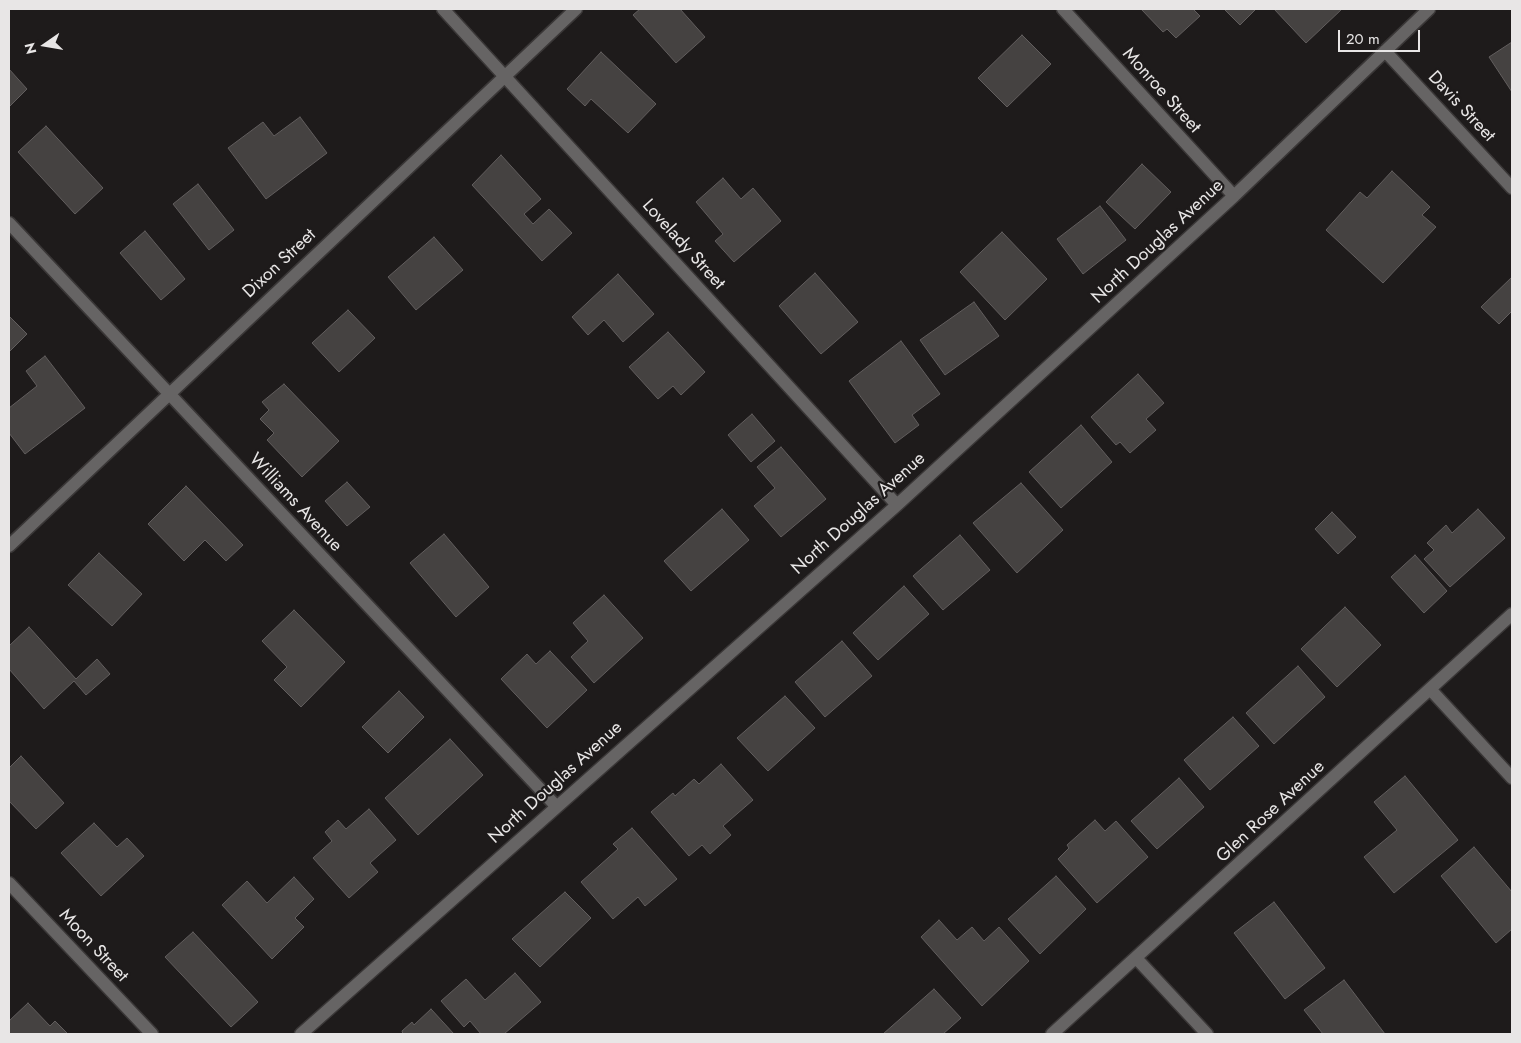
<!DOCTYPE html>
<style>
body{margin:0}
#map{position:relative;width:1521px;height:1043px;overflow:hidden;background:#1e1b1b;font-family:Jost,sans-serif}
canvas{display:block}
.frame{position:absolute;inset:0;border:10px solid #e8e6e6;pointer-events:none}
.north{position:absolute;left:20px;top:20px;width:50px;height:50px;-webkit-text-stroke:4px #1e1b1b;paint-order:stroke;rotate:257deg;font-size:14px;font-weight:700;line-height:20px;text-align:center;color:#e8e6e6}
.north::after{content:'';display:block;margin:auto;width:18px;height:22px;background:#e8e6e6;clip-path:polygon(50% 0,100% 100%,50% 72%,0 100%)}
.scale{position:absolute;left:1338px;top:30px;width:82px;height:22px;box-sizing:border-box;border:2px solid #e8e6e6;border-top:0;padding-left:6px;font-size:15px;line-height:18px;white-space:nowrap;color:#e8e6e6;-webkit-text-stroke:4px #1e1b1b;paint-order:stroke}
</style>
<div id="map">
<canvas width="1521" height="1043"></canvas>
<div class="frame"></div>
<div class="north">N</div>
<div class="scale">20 m</div>
</div>
<script>
const context = document.querySelector('canvas').getContext('2d');
context.lineJoin = 'round';
function paint(path, color) { context.fillStyle = color; context.fill(path, 'evenodd'); }
const toPath = rows => new Path2D(rows.map(r => 'M' + r).join(''));
function stroke(path, color, width, dash) { context.strokeStyle = color; context.lineWidth = width; context.lineCap = dash ? 'butt' : 'round'; context.setLineDash(dash || []); context.stroke(path); }
function drawText(font, color, halo, rows, align = 'center') {
  context.font = font + ' Jost,sans-serif'; context.lineWidth = 4.5; context.setLineDash([]); context.textBaseline = 'middle'; context.strokeStyle = halo; context.fillStyle = color; for (const [text, x, y, turn = 0] of rows) {
    context.save(); context.translate(x, y); context.rotate((+turn || 0) * Math.PI / 180); context.textAlign = isNaN(turn) ? turn : align; if (halo) context.strokeText(text, 0, 0); context.fillText(text, 0, 0); context.restore();
  }
}
const building = toPath([
 [640,9,680,9,705,37,676,63,633,15,640,9],
 [1141,9,1193,9,1200,16,1176,38,1167,29,1163,32,1141,9],
 [1224,9,1256,9,1240,25,1224,9],
 [1274,9,1342,9,1306,43,1274,9],
 [1022,35,1051,64,1007,107,978,78,1022,35],
 [1512,42,1512,92,1489,57,1512,42],
 [601,52,656,104,628,133,591,99,585,106,567,89,601,52],
 [9,69,27,89,9,107,9,69],
 [300,117,327,153,266,199,228,148,263,122,274,136,300,117],
 [46,126,103,188,75,214,18,152,46,126],
 [501,155,541,199,524,214,533,224,549,209,572,233,542,261,472,185,501,155],
 [1142,164,1171,192,1135,229,1106,202,1142,164],
 [1392,171,1430,207,1422,215,1436,227,1383,283,1326,230,1360,192,1367,198,1392,171],
 [723,178,741,199,753,188,781,221,734,262,715,241,723,234,696,202,723,178],
 [198,184,234,230,209,250,173,204,198,184],
 [1100,206,1126,240,1083,274,1057,239,1100,206],
 [145,231,185,279,161,300,120,253,145,231],
 [1002,232,1047,279,1005,320,960,272,1002,232],
 [434,237,463,270,416,310,388,277,434,237],
 [815,273,858,322,821,354,779,306,815,273],
 [618,274,654,314,623,342,604,320,588,335,572,317,618,274],
 [1512,277,1512,311,1499,324,1481,307,1512,277],
 [974,302,999,336,945,375,920,340,974,302],
 [348,310,375,338,339,372,312,343,348,310],
 [9,316,27,334,9,352,9,316],
 [668,332,705,372,681,395,673,386,658,399,629,367,668,332],
 [901,341,940,394,912,415,919,425,895,443,849,381,901,341],
 [45,356,85,408,25,454,9,433,9,408,37,386,26,371,45,356],
 [1138,374,1164,403,1146,419,1156,430,1130,453,1120,442,1116,445,1091,417,1138,374],
 [284,384,339,441,302,477,267,440,274,433,260,419,269,410,262,402,284,384],
 [752,414,775,441,751,462,728,435,752,414],
 [1081,425,1112,462,1061,508,1029,472,1081,425],
 [781,447,826,499,781,537,754,506,775,488,757,467,781,447],
 [347,482,370,507,347,526,325,501,347,482],
 [1021,483,1063,530,1017,573,973,523,1021,483],
 [186,486,243,545,226,561,205,540,184,561,148,524,186,486],
 [722,509,749,540,691,591,664,561,722,509],
 [1478,509,1505,538,1450,587,1424,559,1434,550,1427,543,1446,525,1452,533,1478,509],
 [1332,512,1356,537,1338,554,1315,529,1332,512],
 [444,534,489,587,456,617,410,563,444,534],
 [960,535,990,570,943,610,913,576,960,535],
 [99,553,142,594,112,626,68,585,99,553],
 [1415,555,1447,591,1424,613,1391,577,1415,555],
 [904,586,929,614,878,660,853,633,904,586],
 [604,595,643,638,594,683,571,657,588,641,573,623,604,595],
 [1345,607,1381,645,1337,687,1301,649,1345,607],
 [294,610,345,662,301,707,274,680,287,667,262,641,294,610],
 [29,627,76,679,97,659,110,674,86,695,74,681,44,709,9,669,9,646,29,627],
 [842,641,872,676,825,717,795,682,842,641],
 [550,651,587,690,547,728,501,679,527,654,536,664,550,651],
 [1298,666,1325,697,1274,744,1246,713,1298,666],
 [399,691,424,717,388,753,362,727,399,691],
 [785,696,815,728,768,771,737,738,785,696],
 [1233,717,1259,746,1210,790,1184,760,1233,717],
 [450,739,483,775,418,835,385,798,450,739],
 [21,756,64,803,36,829,9,801,9,768,21,756],
 [721,764,753,800,723,826,731,835,710,854,702,845,689,856,651,812,673,793,675,796,694,779,699,784,721,764],
 [1405,776,1458,840,1394,893,1364,857,1397,830,1374,802,1405,776],
 [1179,778,1204,807,1157,849,1131,821,1179,778],
 [369,809,396,840,370,863,378,872,349,898,313,858,332,841,325,832,338,820,346,829,369,809],
 [1095,820,1105,831,1116,821,1148,857,1097,903,1058,859,1069,848,1067,845,1095,820],
 [94,823,117,847,127,838,144,856,101,896,61,853,94,823],
 [632,828,677,879,645,906,638,897,613,919,581,882,618,849,613,844,632,828],
 [1474,847,1512,892,1512,929,1496,943,1441,876,1474,847],
 [1056,876,1086,909,1040,954,1008,919,1056,876],
 [294,877,314,899,295,918,304,927,272,959,222,905,247,881,267,903,294,877],
 [565,892,591,918,540,967,512,939,565,892],
 [1274,902,1325,968,1285,999,1234,933,1274,902],
 [939,920,957,940,972,927,984,941,999,927,1029,961,982,1006,921,937,939,920],
 [193,932,258,1002,231,1027,165,957,193,932],
 [515,973,541,1002,504,1034,481,1034,470,1021,464,1027,441,1001,466,979,485,1000,515,973],
 [1344,980,1385,1034,1323,1034,1304,1010,1344,980],
 [934,989,961,1018,943,1034,883,1034,934,989],
 [28,1003,50,1026,55,1021,68,1034,9,1034,9,1021,28,1003],
 [431,1009,454,1034,403,1034,402,1031,412,1022,414,1025,431,1009]
]);
paint(building, '#454241');
stroke(building, '#625e5e', 1);
const minor = toPath([
 [443,9,897,505],
 [1063,9,1234,196],
 [1385,51,1512,188],
 [9,223,556,806],
 [9,546,576,9],
 [1430,689,1512,778],
 [9,883,152,1034],
 [1137,959,1207,1034],
 [301,1034,897,505,1234,196,1429,9],
 [1052,1034,1512,614]
]);
stroke(minor, '#3a3737', 15);
stroke(minor, '#666464', 12);
drawText('18px', '#e8e6e6', '#1e1b1b', [
 ["Monroe Street",1161,91,48],
 ["Davis Street",1461,107,47],
 ["North Douglas Avenue",1158,242,-43],
 ["Lovelady Street",683,245,48],
 ["Dixon Street",280,264,-43],
 ["Williams Avenue",295,503,47],
 ["North Douglas Avenue",859,514,-42],
 ["North Douglas Avenue",556,783,-42],
 ["Glen Rose Avenue",1271,812,-43],
 ["Moon Street",93,946,47]
]);
</script>
